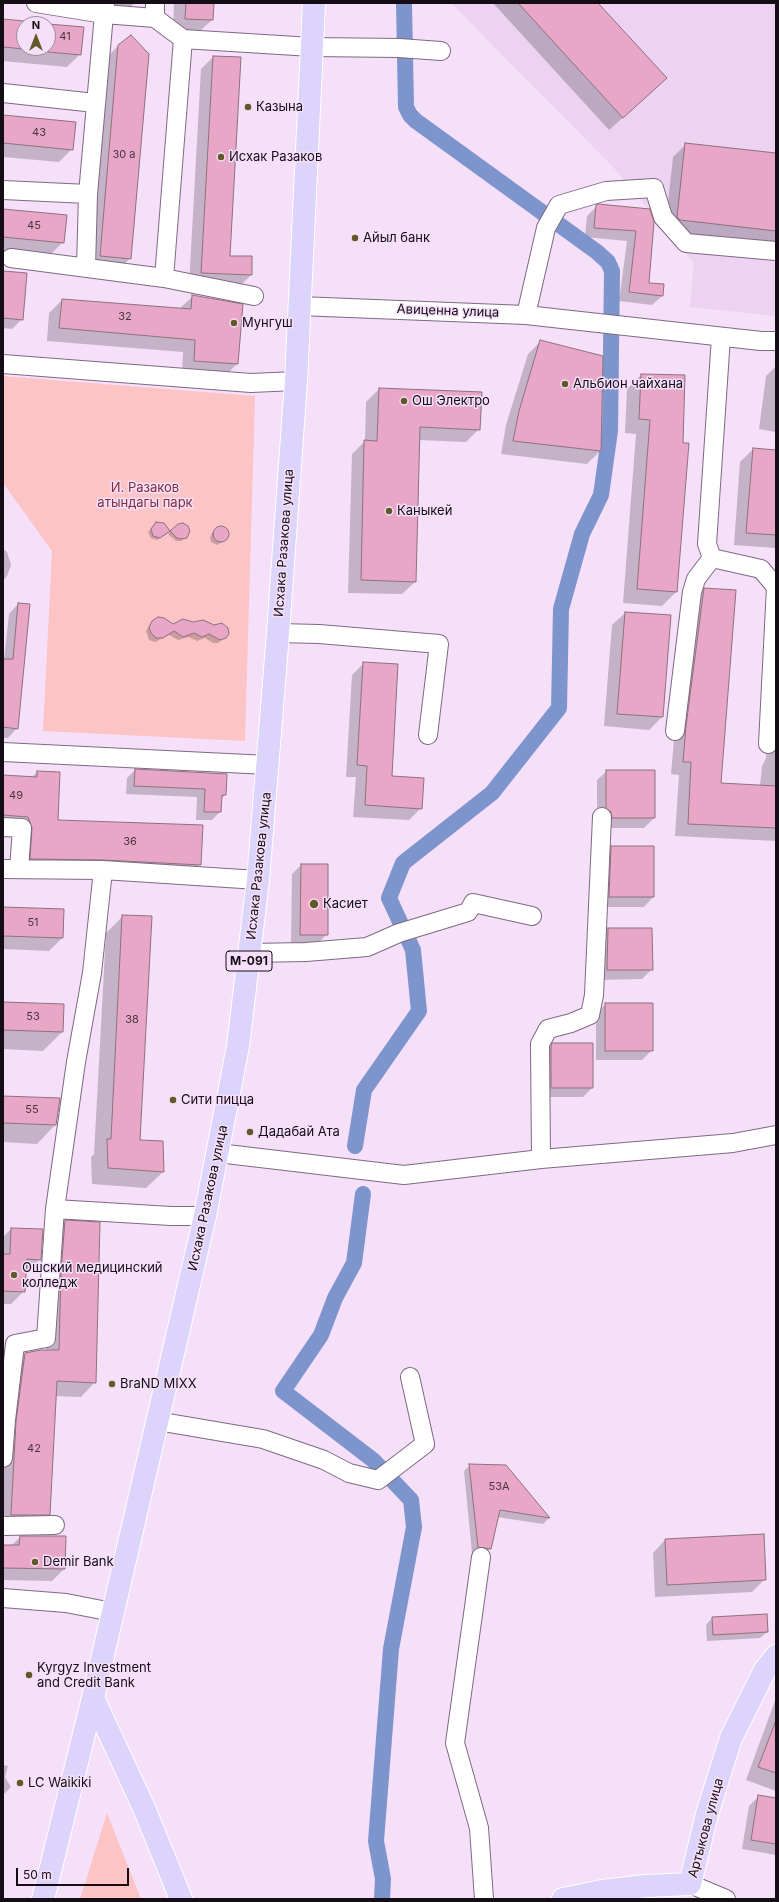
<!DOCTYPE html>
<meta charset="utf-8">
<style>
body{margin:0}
#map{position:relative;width:779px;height:1902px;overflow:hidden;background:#f5dff9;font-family:Inter,sans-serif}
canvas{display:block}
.frame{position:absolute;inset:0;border:4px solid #140d16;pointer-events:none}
.north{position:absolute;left:16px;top:16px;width:40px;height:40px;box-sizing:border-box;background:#f5dff9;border:1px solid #9b8b9e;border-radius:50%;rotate:0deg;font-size:11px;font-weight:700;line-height:16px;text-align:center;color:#140d16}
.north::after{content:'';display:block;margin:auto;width:14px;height:18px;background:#635926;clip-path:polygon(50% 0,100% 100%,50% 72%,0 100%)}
.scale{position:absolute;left:16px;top:1868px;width:113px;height:18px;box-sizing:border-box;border:2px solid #140d16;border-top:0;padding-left:5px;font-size:12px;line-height:14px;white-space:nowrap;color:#140d16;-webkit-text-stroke:3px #f5dff9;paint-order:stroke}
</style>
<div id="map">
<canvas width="779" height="1902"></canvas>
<div class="frame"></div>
<div class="north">N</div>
<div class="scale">50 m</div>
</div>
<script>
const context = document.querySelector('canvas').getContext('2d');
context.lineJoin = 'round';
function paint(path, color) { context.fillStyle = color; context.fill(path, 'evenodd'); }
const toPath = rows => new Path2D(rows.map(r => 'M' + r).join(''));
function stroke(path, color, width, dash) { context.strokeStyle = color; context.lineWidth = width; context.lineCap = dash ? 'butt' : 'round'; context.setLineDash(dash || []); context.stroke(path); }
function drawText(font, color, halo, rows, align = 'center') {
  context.font = font + ' Inter,sans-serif'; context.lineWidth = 3; context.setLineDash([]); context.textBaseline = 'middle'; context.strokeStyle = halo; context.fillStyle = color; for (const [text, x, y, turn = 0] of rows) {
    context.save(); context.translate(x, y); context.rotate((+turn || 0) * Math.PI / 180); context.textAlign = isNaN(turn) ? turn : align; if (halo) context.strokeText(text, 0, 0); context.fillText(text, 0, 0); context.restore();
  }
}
paint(toPath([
 [451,3,776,3,776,316,690,307,694,263,613,167]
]), '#edd2f2');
paint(toPath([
 [3,376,255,396,245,741,43,731,52,551,3,483],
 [107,1813,141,1899,80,1899]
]), '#fdc4c6');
paint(toPath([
 [61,3,134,3,123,16],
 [174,3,213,3,212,20,199,32,173,31],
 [493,3,597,3,653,91,609,130],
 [3,20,41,24,24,24,24,48,48,48,48,25,80,54,67,67,3,61],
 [119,45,130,258,118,271,88,269,106,58],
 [213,57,229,257,251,275,239,287,189,286,201,69],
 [3,116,72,149,59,162,3,157],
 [685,145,776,154,776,245,667,233,665,230,673,157],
 [597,206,649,210,648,283,662,296,652,305,619,301,627,241,585,237,587,216],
 [3,210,63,242,50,255,3,251],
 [3,272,22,319,12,329,3,328],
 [192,297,237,364,224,377,182,374,183,352,47,341,49,313,62,300,179,309],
 [541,341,600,451,587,464,501,454,506,425,528,354],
 [776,366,776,432,759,429,766,376],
 [641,375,684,376,676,592,662,606,623,603,636,434,625,433,627,389],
 [379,389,479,429,466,442,419,440,415,582,402,594,348,593,352,454,365,441,366,402],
 [753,449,776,451,776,548,734,545,740,462],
 [158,523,166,534,157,540,151,538,148,532,154,525],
 [222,526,226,528,228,533,225,540,217,545,211,542,210,537,215,529],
 [171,531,184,538,181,541,176,541,168,534],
 [3,549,7,552,11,565,7,576,3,581],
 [705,589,720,784,760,786,762,766,766,758,776,596,776,841,675,836,679,775,671,774,674,740,692,602],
 [18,604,17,728,8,738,3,738,3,660,4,660,9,614],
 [625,613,670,616,662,717,649,730,604,726,612,625],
 [152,621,173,625,193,623,227,636,218,643,213,643,205,638,197,641,189,637,178,640,169,635,155,642,149,640,146,631],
 [364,663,391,777,421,808,409,820,353,817,356,777,346,777,352,675],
 [135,770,226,774,225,795,221,799,220,812,212,820,196,820,197,797,126,794,127,778],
 [607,771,654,818,644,828,603,828,597,818,597,780],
 [37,772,57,821,200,864,186,879,16,873,13,831,3,830,3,776,31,778],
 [612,847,653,847,653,897,644,907,600,907,602,857],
 [301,865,327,934,317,944,291,944,292,874],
 [3,908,62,938,49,951,3,949],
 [123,916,139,1141,163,1172,146,1188,92,1184,91,1157,94,1154,106,933],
 [608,929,651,929,652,969,642,979,597,980,598,939],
 [3,1003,63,1005,62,1032,43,1051,3,1049],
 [606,1004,652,1050,642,1060,596,1060,596,1013],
 [553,1044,592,1088,583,1097,542,1097,543,1054],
 [3,1097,55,1125,37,1144,3,1142],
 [65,1221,95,1382,81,1397,55,1396,49,1514,35,1529,3,1529,3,1430,10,1368,25,1354,46,1351,47,1287,51,1236],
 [11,1229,40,1259,27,1272,25,1272,24,1291,11,1304,3,1304,3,1237],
 [470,1465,549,1518,543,1524,497,1517,491,1548,484,1555,472,1553,464,1471],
 [20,1537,64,1569,52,1581,3,1580,3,1546,11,1546],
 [665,1540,765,1579,752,1592,655,1597,653,1553],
 [712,1618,767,1632,760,1638,707,1641,706,1625],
 [776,1698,776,1791,746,1780],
 [3,1765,8,1766,5,1777,11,1787,3,1795],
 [759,1796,776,1799,776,1855,742,1849,749,1806]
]), '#0003');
stroke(toPath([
 [355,1146,364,1090,419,1011,413,950,389,898,403,863,492,793,559,708,561,609,582,534,601,495,610,431,612,271,608,262,597,252,416,121,410,115,406,107,404,3],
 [363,1194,354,1263,335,1298,321,1335,283,1391,373,1460,411,1500,414,1527,391,1649,376,1841,383,1879,382,1899]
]), '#7d95cc', 16);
const building = toPath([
 [186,3,214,3,213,20,185,19,186,3],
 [518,3,598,3,667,78,623,118,518,3],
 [3,19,24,21,24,49,3,47,3,19],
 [48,24,84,27,81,55,48,52,48,24],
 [131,35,149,54,131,259,100,256,118,45,131,35],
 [213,56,241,57,230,256,252,256,252,275,201,273,213,56],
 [3,115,76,122,73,150,3,143,3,115],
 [685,143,776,153,776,231,680,220,677,217,685,143],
 [598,204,650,209,654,222,649,283,664,284,663,296,629,292,636,231,594,228,596,205,598,204],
 [3,209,67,215,64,243,3,237,3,209],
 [3,271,27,273,23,320,3,318,3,271],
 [192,295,243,304,238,364,194,361,195,340,59,328,62,299,191,309,192,295],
 [540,340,603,356,601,451,513,441,519,411,540,340],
 [641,374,685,375,683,443,689,443,677,592,637,589,650,420,639,419,641,374],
 [379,388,482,392,480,430,420,427,416,582,361,580,364,440,377,441,379,388],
 [753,448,776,450,776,535,746,533,753,448],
 [156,522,164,523,170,531,160,538,153,536,151,529,156,522],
 [183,523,188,526,190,531,187,538,182,539,177,538,170,531,178,524,183,523],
 '213 534a8 8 0 1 1 16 0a8 8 0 1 1-16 0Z',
 [704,588,736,590,721,783,776,786,776,828,688,824,691,762,683,762,686,726,704,588],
 [18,603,30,604,18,729,3,727,3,659,13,659,18,603],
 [625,612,671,615,663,717,617,714,625,612],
 [158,617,164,618,173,624,183,619,193,622,203,620,214,625,222,623,228,628,229,634,226,638,220,640,209,634,202,637,194,633,183,637,174,631,163,638,156,638,151,633,149,627,152,621,158,617],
 [363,662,398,664,392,776,424,778,422,809,365,805,367,766,357,765,363,662],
 [135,769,227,774,226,795,222,795,221,812,204,812,205,789,134,786,135,769],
 [606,770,655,770,655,818,612,818,611,812,606,808,606,770],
 [37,771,60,772,58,820,203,825,201,865,103,860,30,859,32,828,28,817,3,815,3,775,37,777,37,771],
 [611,846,654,846,654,897,609,897,611,846],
 [301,864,328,864,328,935,300,935,301,864],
 [3,907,64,909,63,938,3,936,3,907],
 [122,915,152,916,140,1140,163,1141,164,1172,108,1168,107,1139,111,1139,122,915],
 [608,928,652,928,653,970,607,970,608,928],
 [3,1002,64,1004,63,1032,3,1030,3,1002],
 [605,1003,653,1003,653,1051,605,1051,605,1003],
 [552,1043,593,1043,593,1088,551,1088,551,1047,552,1043],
 [3,1096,60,1098,56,1125,3,1123,3,1096],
 [65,1220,100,1222,96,1383,57,1381,50,1515,11,1515,16,1421,25,1353,41,1350,59,1350,61,1272,65,1220],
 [11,1228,43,1229,41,1260,27,1259,25,1292,3,1291,3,1254,10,1254,11,1228],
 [469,1464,506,1465,550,1518,500,1510,491,1549,478,1547,469,1464],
 [764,1534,766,1580,667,1585,665,1539,764,1534],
 [20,1536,66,1536,65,1569,3,1568,3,1545,19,1545,20,1536],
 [767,1614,768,1632,713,1635,712,1617,767,1614],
 [775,1723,776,1723,776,1773,758,1767,775,1723],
 [758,1795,776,1798,776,1844,751,1840,758,1795]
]);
paint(building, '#e8a7c7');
stroke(building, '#8e707e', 1);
const minor = toPath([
 [36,3,104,14,155,18],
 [155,3,155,18,183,39,312,47,399,48,441,51],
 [3,93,95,103],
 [3,190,88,194],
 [11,258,164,278,254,296],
 [86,268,88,194,105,3],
 [164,278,183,39],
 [299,306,526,315,761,341,776,341],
 [526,315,546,228,559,205,606,191,654,188,663,217,686,243,776,251],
 [721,337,707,544,712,558,761,569,776,587,768,744],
 [3,364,251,383,296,381],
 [278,633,319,634,439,644,428,735],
 [675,731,692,592,696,579,712,558],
 [3,752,268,765],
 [3,827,22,828,19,869],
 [3,869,103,870,258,880],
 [250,953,306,952,367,947,399,933,468,912,473,903,532,916],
 [218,1153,404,1175,541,1159,733,1143,776,1135],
 [541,1159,540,1044,548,1029,571,1023,590,1015,594,995,602,817],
 [55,1209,171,1216,205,1216],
 [157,1421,263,1439,324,1460,349,1473,378,1480,425,1444,410,1377],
 [3,1458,6,1420,15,1344,46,1338,55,1209,76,1062,92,973,103,870],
 [3,1526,55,1525],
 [481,1557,455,1743,479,1828,484,1899],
 [3,1598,66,1603,112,1612],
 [690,1884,726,1899]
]);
const major = toPath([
 [93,1698,144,1808,181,1899],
 [43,1899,93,1698,205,1216,238,1046,258,880,278,633,296,381,314,3],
 [563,1899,602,1891,646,1886,690,1884,707,1814,731,1738,765,1670,776,1656]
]);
stroke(minor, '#7d6a81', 20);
stroke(major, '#fff', 24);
stroke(minor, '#fff', 18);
stroke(major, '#dcd4fb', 22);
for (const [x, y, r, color] of [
 [248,107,4,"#635926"],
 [221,157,4,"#635926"],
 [355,238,4,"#635926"],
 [234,323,4,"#635926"],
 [565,384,4,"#635926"],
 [404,401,4,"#635926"],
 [389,511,4,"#635926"],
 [314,904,5,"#635926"],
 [173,1100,4,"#635926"],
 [250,1132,4,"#635926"],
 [14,1275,4,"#635926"],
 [112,1384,4,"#635926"],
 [35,1562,4,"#635926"],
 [29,1675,4,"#635926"],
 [20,1783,4,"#635926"]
]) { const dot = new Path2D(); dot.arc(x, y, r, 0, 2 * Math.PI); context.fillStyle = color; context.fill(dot); stroke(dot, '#f5dff9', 1.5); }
drawText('11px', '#493442', null, [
 ["41",65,37],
 ["43",39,133],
 ["30 а",124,155],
 ["45",34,226],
 ["32",125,317],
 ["49",16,796],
 ["36",130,842],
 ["51",33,923],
 ["53",33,1017],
 ["38",132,1020],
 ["55",32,1110],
 ["42",34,1449],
 ["53A",499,1487]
]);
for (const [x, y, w] of [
 [249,961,46]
]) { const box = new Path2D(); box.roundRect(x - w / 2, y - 10, w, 20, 3); context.fillStyle = '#f5dff9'; context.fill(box); stroke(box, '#140d16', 1); }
drawText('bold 12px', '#140d16', null, [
 ["М-091",249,961]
]);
drawText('13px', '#140d16', '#f5dff9', [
 ["Казына",256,107],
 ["Исхак Разаков",229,157],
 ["Айыл банк",363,238],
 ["Мунгуш",242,323],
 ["Альбион чайхана",573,384],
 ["Ош Электро",412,401],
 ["Каныкей",397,511],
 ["Касиет",323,904],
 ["Сити пицца",181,1100],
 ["Дадабай Ата",258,1132],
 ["Ошский медицинский",22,1268],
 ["колледж",22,1283],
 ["BraND MIXX",120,1384],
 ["Demir Bank",43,1562],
 ["Kyrgyz Investment",37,1668],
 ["and Credit Bank",37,1683],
 ["LC Waikiki",28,1783]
], 'left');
drawText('13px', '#140d16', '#f5dff9', [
 ["Авиценна улица",448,311,2],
 ["Исхака Разакова улица",284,543,-86],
 ["Исхака Разакова улица",259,866,-84],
 ["Исхака Разакова улица",208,1198,-78],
 ["Артыкова улица",706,1828,-75]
]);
drawText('13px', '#822d38', '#f5dff9', [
 ["И. Разаков",145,488],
 ["атындагы парк",145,503]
]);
</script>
